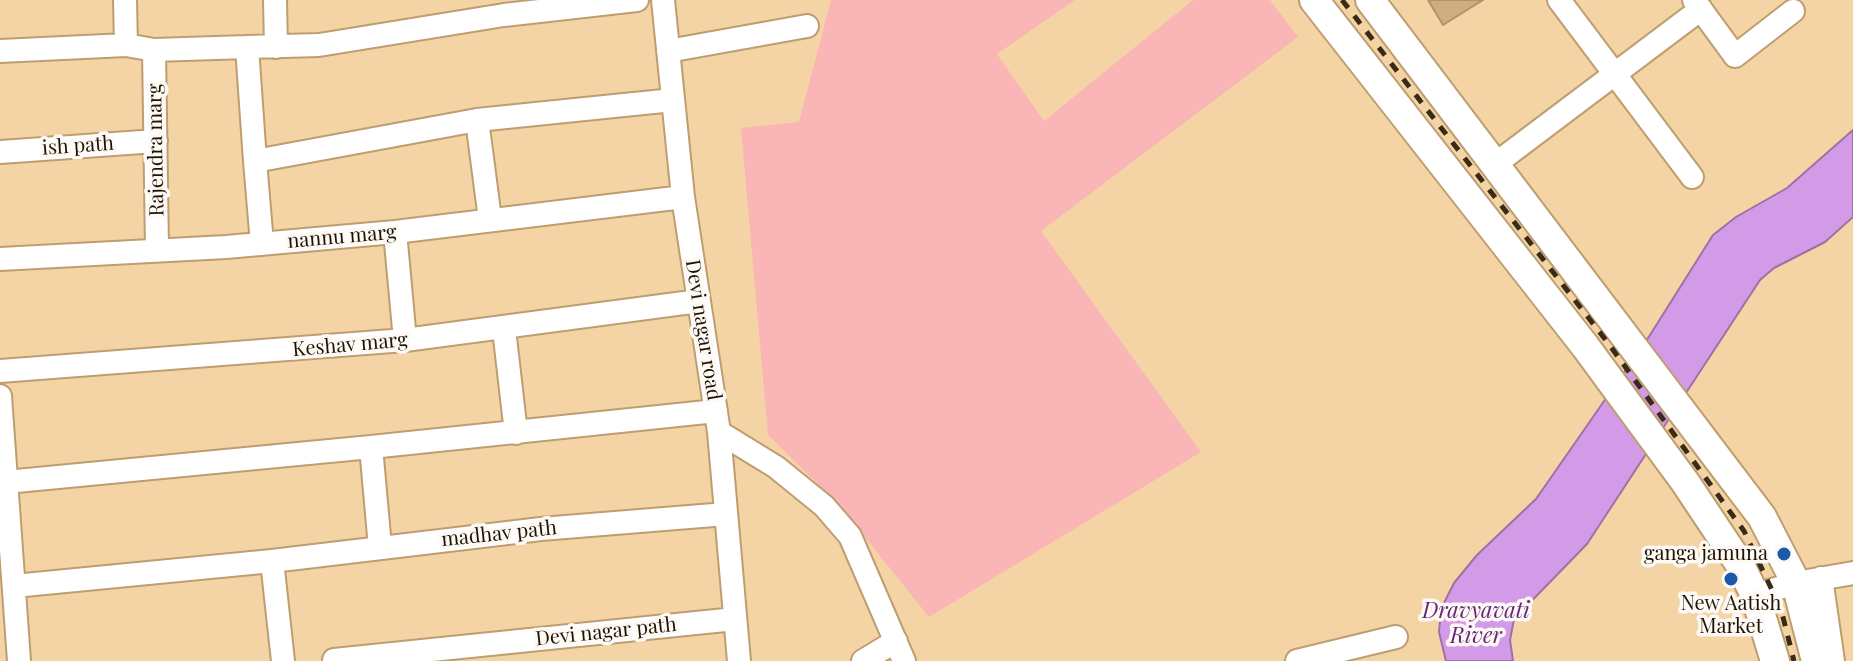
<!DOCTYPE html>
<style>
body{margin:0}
canvas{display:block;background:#f4d4a4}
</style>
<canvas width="1853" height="661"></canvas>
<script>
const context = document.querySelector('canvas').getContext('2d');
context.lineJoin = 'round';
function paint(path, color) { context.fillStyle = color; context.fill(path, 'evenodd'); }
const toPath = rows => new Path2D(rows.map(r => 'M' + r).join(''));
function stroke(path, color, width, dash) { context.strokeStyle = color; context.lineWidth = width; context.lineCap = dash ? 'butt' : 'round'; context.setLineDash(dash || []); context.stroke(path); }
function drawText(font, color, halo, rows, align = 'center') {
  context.font = font + ' "Playfair Display",serif'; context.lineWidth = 7; context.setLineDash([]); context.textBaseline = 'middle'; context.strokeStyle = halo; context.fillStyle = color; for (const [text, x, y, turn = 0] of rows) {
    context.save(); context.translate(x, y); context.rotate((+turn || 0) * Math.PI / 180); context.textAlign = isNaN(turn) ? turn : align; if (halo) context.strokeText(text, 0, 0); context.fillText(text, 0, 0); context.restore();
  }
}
paint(toPath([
 [831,0,1075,0,997,54,1044,121,1193,0,1270,0,1298,37,1041,231,1201,452,929,617,840,506,768,435,741,128,799,122]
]), '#fab5b7');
const water = toPath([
 [1853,130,1853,217,1825,242,1774,268,1760,280,1587,544,1514,619,1510,640,1513,661,1446,661,1439,632,1441,609,1454,583,1477,555,1536,499,1650,335,1713,235,1736,217,1787,188,1853,130]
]);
paint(water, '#d39be7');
stroke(water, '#9d72a3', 2);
const building = toPath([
 [1428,0,1483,0,1443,25,1428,0]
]);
paint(building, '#ceae7f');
stroke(building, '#b39467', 2);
const minor = toPath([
 [125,0,126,45],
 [275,0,276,47],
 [663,0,683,197,719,432,739,661],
 [1559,0,1692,177],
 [1694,0,1735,56,1793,11],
 [154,50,157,250],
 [0,51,126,45,154,50,247,47],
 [668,51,807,26],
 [477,120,490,219],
 [0,152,156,141],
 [255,161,247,47,319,45,504,15,637,0],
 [1494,165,1701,9],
 [395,232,405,340],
 [262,244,255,161,477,120,673,100],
 [0,259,226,247,395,232,683,197],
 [504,329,516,433],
 [0,371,405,340,699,301],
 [0,396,19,661],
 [719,432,776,467,824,506,850,536,904,661],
 [6,482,371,447],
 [380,547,371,447,716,411],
 [272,561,541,529,726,514],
 [1821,578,1833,661],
 [14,586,272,561,283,661],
 [1755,595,1796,583,1853,573],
 [334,660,735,619],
 [863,661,896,641],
 [1297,661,1396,637]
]);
const major = toPath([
 [1314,0,1585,346,1685,482,1739,563,1755,595,1775,661],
 [1370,0,1762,517,1796,583,1816,661]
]);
stroke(minor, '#be9e70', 26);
stroke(major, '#be9e70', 32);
stroke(minor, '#fff', 22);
stroke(major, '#fff', 28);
stroke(toPath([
 [1342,0,1608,343,1744,531,1781,609,1794,661]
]), '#392b17', 5, [10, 10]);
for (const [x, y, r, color] of [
 [1784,554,8,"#1b5aab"],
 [1731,579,8,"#1b5aab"]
]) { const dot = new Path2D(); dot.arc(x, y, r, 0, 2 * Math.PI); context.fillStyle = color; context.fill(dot); stroke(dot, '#fdf9f5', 3); }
drawText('20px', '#1f1303', '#fdf9f5', [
 ["ish path",78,146,-4],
 ["Rajendra marg",156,150,-91],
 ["nannu marg",342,237,-5],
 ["Devi nagar road",703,330,81],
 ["Keshav marg",350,345,-5],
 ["madhav path",499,534,-6],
 ["Devi nagar path",606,632,-6]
]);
drawText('20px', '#1f1303', '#fdf9f5', [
 ["ganga jamuna",1768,554],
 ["New Aatish",1731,604,"center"],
 ["Market",1731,627,"center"]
], 'right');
drawText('italic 22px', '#67247d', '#fdf9f5', [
 ["Dravyavati",1476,611],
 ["River",1476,636]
]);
</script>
